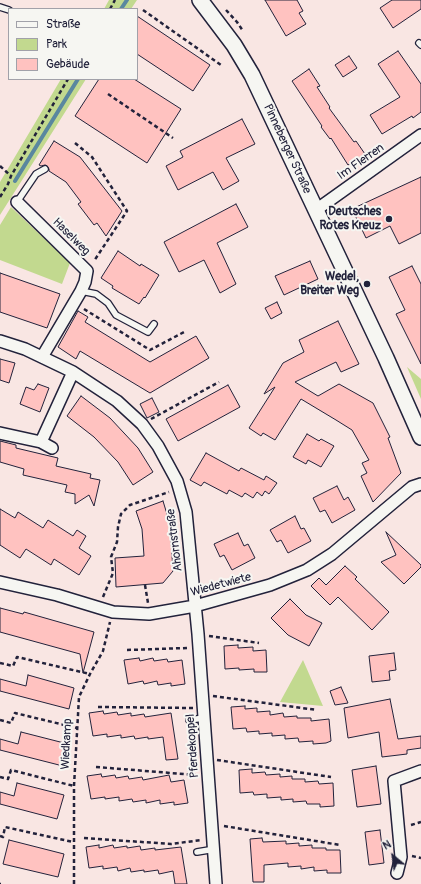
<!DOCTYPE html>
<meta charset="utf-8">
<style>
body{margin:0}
#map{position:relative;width:421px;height:884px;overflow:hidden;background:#f9e6e3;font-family:Pangolin,sans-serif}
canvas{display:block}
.legend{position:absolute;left:8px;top:8px;width:130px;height:72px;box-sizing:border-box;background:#f6f6f2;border:1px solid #a1a1a9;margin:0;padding:5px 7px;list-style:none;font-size:12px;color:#22223b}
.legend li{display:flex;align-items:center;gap:8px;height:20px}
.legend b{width:20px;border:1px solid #a1a1a9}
.north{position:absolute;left:373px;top:836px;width:40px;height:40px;-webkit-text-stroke:3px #f6f6f2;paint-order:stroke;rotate:331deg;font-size:11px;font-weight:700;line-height:16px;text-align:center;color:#22223b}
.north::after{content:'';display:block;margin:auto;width:14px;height:18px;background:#22223b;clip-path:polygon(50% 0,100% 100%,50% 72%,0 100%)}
</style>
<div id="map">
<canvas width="421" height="884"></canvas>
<ul class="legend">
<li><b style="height:5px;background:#f6f6f2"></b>Straße</li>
<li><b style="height:11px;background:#c2d98f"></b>Park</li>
<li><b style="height:11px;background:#ffc2c0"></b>Gebäude</li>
</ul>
<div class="north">N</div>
</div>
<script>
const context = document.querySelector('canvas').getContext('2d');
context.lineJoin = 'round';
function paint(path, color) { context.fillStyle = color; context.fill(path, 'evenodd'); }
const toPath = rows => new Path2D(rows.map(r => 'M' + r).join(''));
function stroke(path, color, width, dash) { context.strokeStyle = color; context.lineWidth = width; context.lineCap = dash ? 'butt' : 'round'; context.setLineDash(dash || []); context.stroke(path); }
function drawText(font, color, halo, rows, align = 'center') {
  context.font = font + ' Pangolin,sans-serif'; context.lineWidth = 4; context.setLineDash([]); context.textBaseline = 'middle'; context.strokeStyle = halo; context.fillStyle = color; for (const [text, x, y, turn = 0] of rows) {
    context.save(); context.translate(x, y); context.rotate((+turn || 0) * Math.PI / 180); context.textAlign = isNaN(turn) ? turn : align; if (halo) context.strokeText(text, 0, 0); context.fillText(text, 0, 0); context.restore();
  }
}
paint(toPath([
 [109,0,137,0,131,9,104,9],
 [61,79,86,79,0,215,0,182],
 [11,207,70,263,62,284,0,260,0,225],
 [407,367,421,379,421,399],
 [303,660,323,706,280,702]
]), '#c2d98f');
stroke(toPath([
 [121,9,127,0],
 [15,181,78,79]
]), '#5a879f', 4);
const building = toPath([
 [265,0,297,0,303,11,299,13,306,24,286,36,265,0],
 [392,0,421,0,421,9,393,28,380,8,392,0],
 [137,16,210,65,193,91,137,54,137,16],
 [398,51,421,84,421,112,413,118,412,116,382,134,370,115,400,97,378,64,398,51],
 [349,56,357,68,343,77,335,65,349,56],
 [309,69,320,86,317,87,330,107,329,108,354,142,356,141,365,154,348,165,331,138,330,139,321,127,322,126,292,81,309,69],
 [99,79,134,79,181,109,147,163,75,116,99,79],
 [242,119,255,144,226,158,239,181,223,190,213,172,178,190,166,166,183,157,180,151,242,119],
 [54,141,80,157,122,211,106,236,97,223,94,225,78,204,81,202,66,182,49,171,49,169,47,166,45,165,41,166,39,165,54,141],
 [421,177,421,233,399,244,390,226,366,238,352,209,421,177],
 [236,204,248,227,217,243,236,284,220,293,204,260,179,272,164,242,236,204],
 [118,251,140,266,141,264,159,275,145,298,144,297,139,304,112,288,113,286,101,278,118,251],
 [310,261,318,279,284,295,275,276,310,261],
 [412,266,421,284,421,364,396,314,405,310,389,277,412,266],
 [0,273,60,294,47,328,0,312,0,273],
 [277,302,282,313,271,319,265,308,277,302],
 [78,311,88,317,85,322,150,362,196,336,209,358,150,393,80,351,76,359,58,347,78,311],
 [338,321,359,364,341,372,336,362,295,382,318,396,339,384,373,403,390,437,388,438,401,473,373,502,361,476,367,473,362,463,369,460,352,430,336,420,301,399,275,440,263,433,261,436,249,428,275,387,264,394,283,363,304,352,299,340,338,321],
 [0,359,15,363,9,383,0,380,0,359],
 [38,384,49,388,40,412,20,404,26,387,34,390,38,384],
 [228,385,240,407,178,441,166,419,228,385],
 [81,396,110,418,138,448,153,472,133,485,118,462,94,437,67,416,81,396],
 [152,398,159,412,147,418,140,404,152,398],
 [307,434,319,441,321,439,334,446,321,467,308,460,306,464,293,457,307,434],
 [0,441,16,445,16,448,58,458,56,466,91,474,90,478,100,480,94,506,89,495,75,504,75,494,65,492,67,485,23,475,24,469,0,462,0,441],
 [206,453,239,471,241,468,264,480,266,476,277,483,269,494,265,491,262,496,257,492,253,498,245,493,242,497,229,490,227,494,204,482,201,486,190,480,206,453],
 [337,486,344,500,348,497,355,510,332,523,325,510,320,512,313,498,337,486],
 [163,501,170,524,173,571,163,583,116,587,115,558,144,556,142,529,136,511,163,501],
 [0,509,15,518,18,512,43,528,48,520,73,536,77,530,86,536,79,548,91,556,79,575,54,559,51,565,26,549,20,558,0,545,0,509],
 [295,516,301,529,304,528,311,541,288,553,281,540,277,542,270,530,295,516],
 [386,532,421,565,421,567,404,584,381,562,396,555,386,532],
 [238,533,244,546,248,544,255,558,232,570,224,555,220,557,214,544,238,533],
 [345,566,357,577,355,579,389,612,372,630,338,597,330,605,311,586,319,578,326,585,345,566],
 [290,599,306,615,322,623,309,646,288,635,271,618,290,599],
 [0,608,23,614,24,612,94,632,83,673,80,654,0,632,0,608],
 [238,645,238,648,253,647,253,651,266,650,267,672,254,672,254,669,239,670,239,668,225,669,224,646,238,645],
 [394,653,396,670,389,671,390,680,372,682,369,656,394,653],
 [139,658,140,661,153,658,154,661,167,659,168,662,182,660,185,684,171,686,171,683,158,685,157,681,144,684,143,681,128,684,124,660,139,658],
 [28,675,74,688,69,709,0,691,0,679,26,686,28,675],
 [341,687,348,703,335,705,330,691,341,687],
 [390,699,398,739,421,736,421,748,407,750,407,754,382,757,379,732,348,738,344,708,390,699],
 [245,706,245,709,257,708,257,712,270,711,270,715,283,713,284,717,297,716,297,718,311,718,311,721,329,719,331,741,326,743,313,744,313,741,299,742,298,738,285,739,285,735,272,736,272,733,259,734,259,731,247,732,246,728,233,729,231,707,245,706],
 [103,711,104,714,117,712,118,715,131,713,131,716,144,714,145,717,171,713,178,759,166,760,163,737,148,739,148,737,135,739,134,736,121,738,121,735,107,737,107,734,93,736,89,713,103,711],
 [21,732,68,744,63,766,0,750,0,739,18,744,21,732],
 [376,766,381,804,357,807,352,770,376,766],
 [252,769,252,773,265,772,266,775,280,774,280,777,292,776,292,779,305,779,305,782,318,781,319,784,333,783,334,806,320,807,320,804,307,804,306,801,293,802,293,799,281,800,281,797,267,798,267,794,254,795,253,792,240,793,239,770,252,769],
 [101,774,102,777,115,775,116,778,128,776,129,779,142,777,143,780,169,775,171,782,184,780,188,803,174,805,174,802,160,804,160,800,146,803,146,800,133,802,132,799,119,801,119,797,105,799,105,797,91,799,87,776,101,774],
 [17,783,64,795,57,819,0,804,0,792,14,796,17,783],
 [380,830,384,863,369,865,365,832,380,830],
 [262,838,263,842,286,841,286,844,299,843,299,846,312,845,312,848,326,848,326,850,340,850,341,873,327,873,327,870,314,871,314,867,301,869,301,866,288,867,288,863,264,865,264,882,253,882,250,839,262,838],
 [9,840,64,854,58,877,3,864,9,840],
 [99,845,99,848,113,845,114,848,127,846,127,848,140,846,141,850,155,848,155,850,181,847,187,884,175,884,173,871,159,874,158,870,144,872,144,870,131,872,130,868,118,871,117,867,103,869,103,866,89,868,86,847,99,845]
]);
paint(building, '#ffc2c0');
stroke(building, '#22223b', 1);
const service = toPath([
 [0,7,9,10],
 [419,43,421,45],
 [17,202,36,174,45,169],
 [81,291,96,294,108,303,116,315,148,332,154,324],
 [189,720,204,718],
 [197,852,215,849]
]);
const minor = toPath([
 [17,202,87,271,85,282,81,291,42,357],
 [316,210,421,135],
 [0,341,25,349,73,372,117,401,142,424,158,446,177,481,186,512,198,634,216,884],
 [0,433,41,442,73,372],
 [41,442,52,448],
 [0,582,57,595,113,612,149,614,195,606,270,585,307,570,332,554,412,487,421,484],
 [397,873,401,857,394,781,421,771]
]);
const secondary = toPath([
 [200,0,234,45,252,75,386,358,421,437]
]);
stroke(service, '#22223b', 8);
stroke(minor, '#22223b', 14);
stroke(secondary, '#22223b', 18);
stroke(toPath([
 [110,9,115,0],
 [143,10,221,65],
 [226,10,237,22,243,31],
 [108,94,173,138],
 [75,143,92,157,127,211,94,261],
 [0,166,11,176],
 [0,197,8,184,11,176,68,79],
 [84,309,150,350,186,331],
 [151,419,219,382],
 [169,518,174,516],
 [172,551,179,551],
 [145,585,148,603],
 [103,597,113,573,111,557,117,542,118,527,121,514,130,505,169,492],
 [209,636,259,643],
 [127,650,187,648],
 [0,663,13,666,17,657,90,674],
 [213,696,317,710],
 [98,707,193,708],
 [0,720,11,723,15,713,77,728],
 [217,760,331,777],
 [96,767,196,775],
 [0,777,8,779,11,770,74,786],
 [411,825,421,822],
 [224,826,340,845],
 [0,836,3,837,5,827,73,842],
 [84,838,171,844,202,840],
 [412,856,421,858],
 [0,884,1,884],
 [74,884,74,786,79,697,90,674,103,651,110,622]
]), '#22223b', 2.5, [4, 3]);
stroke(service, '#f6f6f2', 5.5);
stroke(minor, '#f6f6f2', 11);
stroke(secondary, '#f6f6f2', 15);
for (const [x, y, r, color] of [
 [389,219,4,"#22223b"],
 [367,284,4,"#22223b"]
]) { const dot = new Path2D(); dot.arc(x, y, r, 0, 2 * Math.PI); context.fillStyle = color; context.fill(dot); stroke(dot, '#f6f6f2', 1.5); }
drawText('12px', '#22223b', '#f6f6f2', [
 ["Pinneberger Straße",287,149,65],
 ["Im Flerren",361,162,-35],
 ["Haselweg",71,237,45],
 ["Ahornstraße",175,540,-97],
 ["Wiedetwiete",221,585,-15],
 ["Wiedkamp",67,744,-87],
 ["Pferdekoppel",193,746,-94]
]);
drawText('bold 12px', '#22223b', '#f6f6f2', [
 ["Deutsches",381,212],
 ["Rotes Kreuz",381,226],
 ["Wedel,",359,277],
 ["Breiter Weg",359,291]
], 'right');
</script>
